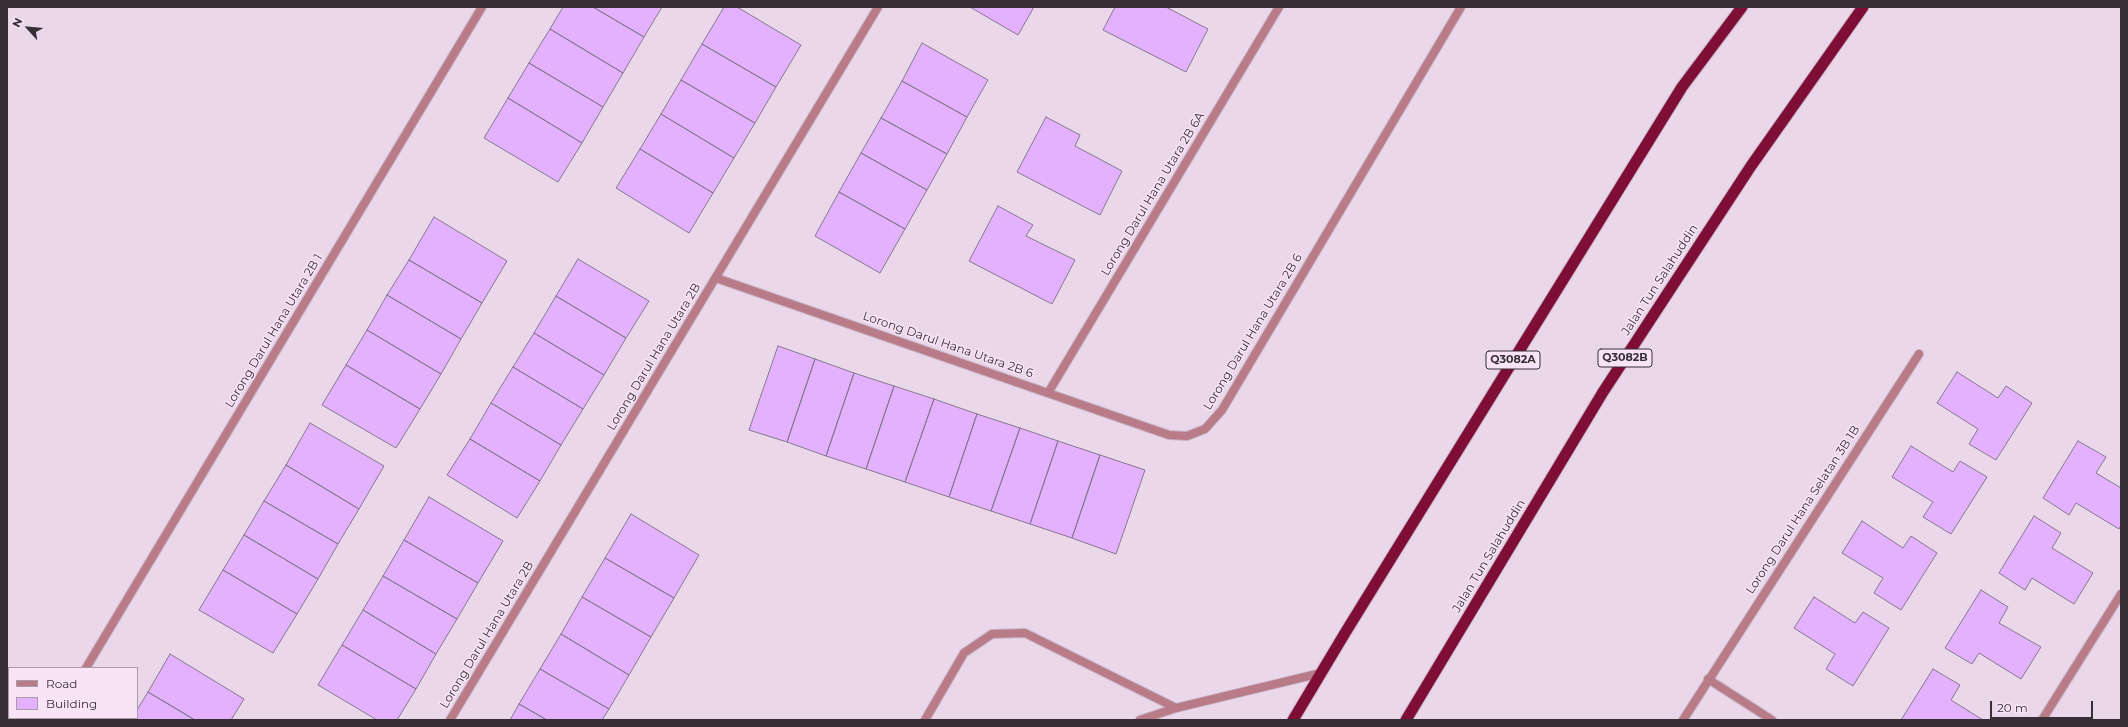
<!DOCTYPE html>
<style>
body{margin:0}
#map{position:relative;width:2128px;height:727px;overflow:hidden;background:#ebd7ea;font-family:Montserrat,sans-serif}
canvas{display:block}
.frame{position:absolute;inset:0;border:8px solid #372f36;pointer-events:none}
.legend{position:absolute;left:8px;top:667px;width:130px;height:52px;box-sizing:border-box;background:#f9e4f7;border:1px solid #ab9caa;margin:0;padding:5px 7px;list-style:none;font-size:12px;color:#372f36}
.legend li{display:flex;align-items:center;gap:8px;height:20px}
.legend b{width:20px;border:1px solid #ab9caa}
.north{position:absolute;left:8px;top:8px;width:40px;height:40px;-webkit-text-stroke:3px #f9e4f7;paint-order:stroke;rotate:297deg;font-size:11px;font-weight:700;line-height:16px;text-align:center;color:#372f36}
.north::after{content:'';display:block;margin:auto;width:14px;height:18px;background:#372f36;clip-path:polygon(50% 0,100% 100%,50% 72%,0 100%)}
.scale{position:absolute;left:1990px;top:701px;width:103px;height:18px;box-sizing:border-box;border:2px solid #372f36;border-top:0;padding-left:5px;font-size:12px;line-height:14px;white-space:nowrap;color:#372f36;-webkit-text-stroke:3px #f9e4f7;paint-order:stroke}
</style>
<div id="map">
<canvas width="2128" height="727"></canvas>
<div class="frame"></div>
<ul class="legend">
<li><b style="height:5px;background:#b97b87"></b>Road</li>
<li><b style="height:11px;background:#e3b1fd"></b>Building</li>
</ul>
<div class="north">N</div>
<div class="scale">20 m</div>
</div>
<script>
const context = document.querySelector('canvas').getContext('2d');
context.lineJoin = 'round';
function paint(path, color) { context.fillStyle = color; context.fill(path, 'evenodd'); }
const toPath = rows => new Path2D(rows.map(r => 'M' + r).join(''));
function stroke(path, color, width, dash) { context.strokeStyle = color; context.lineWidth = width; context.lineCap = dash ? 'butt' : 'round'; context.setLineDash(dash || []); context.stroke(path); }
function drawText(font, color, halo, rows, align = 'center') {
  context.font = font + ' Montserrat,sans-serif'; context.lineWidth = 3; context.setLineDash([]); context.textBaseline = 'middle'; context.strokeStyle = halo; context.fillStyle = color; for (const [text, x, y, turn = 0] of rows) {
    context.save(); context.translate(x, y); context.rotate((+turn || 0) * Math.PI / 180); context.textAlign = isNaN(turn) ? turn : align; if (halo) context.strokeText(text, 0, 0); context.fillText(text, 0, 0); context.restore();
  }
}
const building = toPath([
 [563,7,593,7,644,37,623,73,550,29,563,7],
 [593,7,662,7,644,37,593,7],
 [724,7,737,7,801,45,776,87,702,44,724,7],
 [970,7,1034,7,1018,35,970,7],
 [1115,7,1166,7,1208,29,1186,72,1103,30,1115,7],
 [550,29,623,73,603,107,529,63,550,29],
 [922,43,988,80,967,117,902,81,922,43],
 [702,44,776,87,755,123,681,80,702,44],
 [529,63,603,107,582,143,508,98,529,63],
 [681,80,755,123,734,158,661,114,681,80],
 [902,81,967,117,947,154,881,118,902,81],
 [508,98,582,143,558,182,484,138,508,98],
 [661,114,734,158,713,193,640,149,661,114],
 [1046,117,1080,135,1075,146,1122,171,1100,215,1017,172,1046,117],
 [881,118,947,154,927,190,861,153,881,118],
 [640,149,713,193,689,233,616,188,640,149],
 [861,153,927,190,905,229,839,192,861,153],
 [839,192,905,229,880,273,815,236,839,192],
 [998,206,1033,225,1026,236,1075,260,1052,304,969,261,998,206],
 [434,217,507,261,482,303,409,260,434,217],
 [578,259,649,301,626,338,556,296,578,259],
 [409,260,482,303,461,339,387,295,409,260],
 [387,295,461,339,441,374,367,330,387,295],
 [556,296,626,338,604,375,534,333,556,296],
 [367,330,441,374,420,409,346,365,367,330],
 [534,333,604,375,583,409,513,367,534,333],
 [778,346,815,359,787,442,749,430,778,346],
 [815,359,854,373,826,456,787,442,815,359],
 [346,365,420,409,396,448,322,405,346,365],
 [513,367,583,409,561,445,491,403,513,367],
 [1957,372,1998,398,2006,386,2032,403,1996,460,1969,444,1978,429,1937,403,1957,372],
 [854,373,894,386,866,469,826,456,854,373],
 [894,386,934,399,905,482,866,469,894,386],
 [934,399,977,414,949,497,905,482,934,399],
 [491,403,561,445,540,481,470,439,491,403],
 [977,414,1020,428,991,511,949,497,977,414],
 [310,423,384,466,359,509,286,465,310,423],
 [1020,428,1058,441,1030,524,991,511,1020,428],
 [470,439,540,481,517,518,447,475,470,439],
 [1058,441,1100,455,1072,538,1030,524,1058,441],
 [2078,441,2106,457,2096,473,2121,488,2121,525,2119,529,2076,503,2069,515,2043,498,2078,441],
 [1911,446,1953,472,1960,461,1987,477,1951,534,1923,517,1933,502,1892,477,1911,446],
 [1100,455,1145,470,1116,554,1072,538,1100,455],
 [286,465,359,509,338,544,264,501,286,465],
 [429,497,503,541,478,583,404,540,429,497],
 [264,501,338,544,318,579,244,535,264,501],
 [631,514,699,555,674,598,605,558,631,514],
 [2034,516,2061,533,2052,548,2093,573,2074,604,2032,578,2025,590,1999,573,2034,516],
 [1862,521,1903,548,1911,536,1937,553,1901,610,1874,593,1883,578,1842,553,1862,521],
 [244,535,318,579,297,614,223,570,244,535],
 [404,540,478,583,457,619,383,576,404,540],
 [605,558,674,598,651,637,582,597,605,558],
 [223,570,297,614,273,653,199,610,223,570],
 [383,576,457,619,436,654,363,610,383,576],
 [1981,590,2008,607,1999,623,2041,647,2021,679,1979,653,1972,664,1945,648,1981,590],
 [582,597,651,637,629,675,561,634,582,597],
 [1814,597,1855,623,1863,612,1889,628,1853,686,1826,669,1835,654,1794,628,1814,597],
 [363,610,436,654,416,689,342,645,363,610],
 [561,634,629,675,609,709,540,669,561,634],
 [342,645,416,689,397,720,377,720,318,685,342,645],
 [170,654,244,699,231,720,195,720,148,692,170,654],
 [540,669,609,709,602,720,547,720,519,704,540,669],
 [1933,669,1960,685,1951,700,1983,720,1901,720,1933,669],
 [148,692,195,720,131,720,132,718,137,718,137,710,148,692],
 [519,704,547,720,510,720,519,704]
]);
paint(building, '#e3b1fd');
stroke(building, '#85788d', 1);
const service = toPath([
 [925,720,964,653,992,634,1025,633,1176,708],
 [1140,720,1176,708,1321,673]
]);
const minor = toPath([
 [716,278,1169,435,1187,436,1205,429,1222,410,1461,7],
 [1048,393,1279,7],
 [86,668,482,7],
 [1708,679,1772,720],
 [54,720,56,718],
 [450,720,878,7],
 [1683,720,1919,354],
 [2042,720,2121,594]
]);
const trunk = toPath([
 [1293,720,1345,633,1682,87,1742,7],
 [1406,720,1603,392,1751,166,1863,7]
]);
stroke(service, '#c7b5c6', 10);
stroke(minor, '#c7b5c6', 10);
stroke(trunk, '#c7b5c6', 13);
stroke(service, '#b97b87', 8);
stroke(minor, '#b97b87', 8);
stroke(trunk, '#7e0e36', 11);
for (const [x, y, w] of [
 [1625,358,54],
 [1513,360,54]
]) { const box = new Path2D(); box.roundRect(x - w / 2, y - 9, w, 18, 3); context.fillStyle = '#f9e4f7'; context.fill(box); stroke(box, '#372f36', 1); }
drawText('bold 11px', '#372f36', null, [
 ["Q3082B",1625,358],
 ["Q3082A",1513,360]
]);
drawText('12px', '#372f36', '#f9e4f7', [
 ["Lorong Darul Hana Utara 2B 6A",1153,194,-59],
 ["Jalan Tun Salahuddin",1660,280,-57],
 ["Lorong Darul Hana Utara 2B 1",274,331,-59],
 ["Lorong Darul Hana Utara 2B 6",1253,332,-59],
 ["Lorong Darul Hana Utara 2B 6",948,345,19],
 ["Lorong Darul Hana Utara 2B",654,357,-59],
 ["Lorong Darul Hana Selatan 3B 1B",1803,510,-57],
 ["Jalan Tun Salahuddin",1489,556,-59],
 ["Lorong Darul Hana Utara 2B",487,635,-59]
]);
</script>
